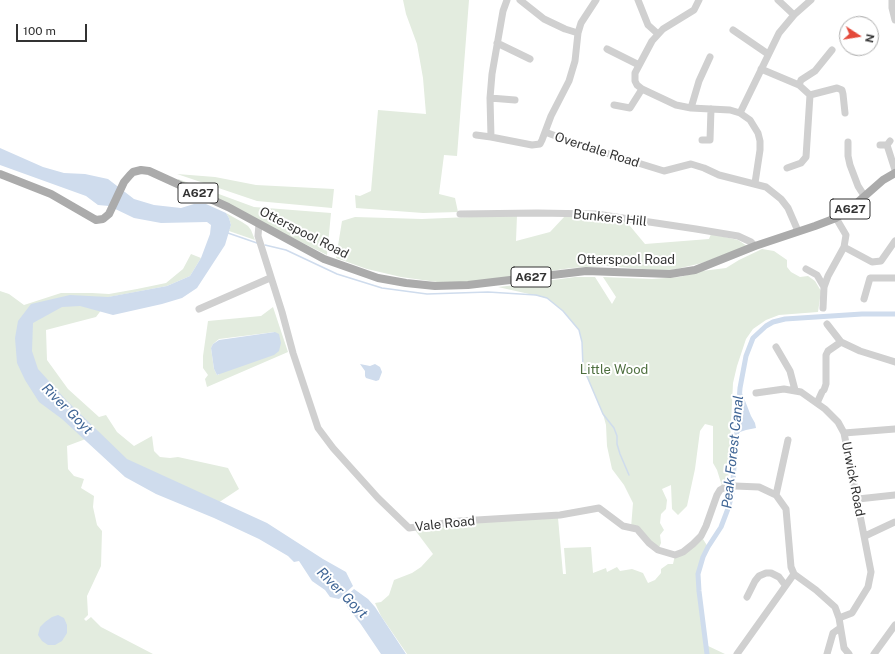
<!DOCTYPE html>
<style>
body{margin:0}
#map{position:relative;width:895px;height:654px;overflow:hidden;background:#fff;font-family:"Public Sans",sans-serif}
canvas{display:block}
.north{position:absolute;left:839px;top:16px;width:40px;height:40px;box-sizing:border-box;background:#fff;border:1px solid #adadad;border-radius:50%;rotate:102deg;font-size:11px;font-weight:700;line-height:16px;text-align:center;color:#333}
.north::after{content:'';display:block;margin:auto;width:14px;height:18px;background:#e4493a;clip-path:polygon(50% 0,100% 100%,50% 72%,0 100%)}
.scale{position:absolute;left:16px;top:24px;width:71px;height:18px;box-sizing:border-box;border:2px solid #333;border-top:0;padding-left:5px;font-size:12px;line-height:14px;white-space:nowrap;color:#333;-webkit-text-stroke:3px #fff;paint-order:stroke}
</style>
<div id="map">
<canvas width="895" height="654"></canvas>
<div class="north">N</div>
<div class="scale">100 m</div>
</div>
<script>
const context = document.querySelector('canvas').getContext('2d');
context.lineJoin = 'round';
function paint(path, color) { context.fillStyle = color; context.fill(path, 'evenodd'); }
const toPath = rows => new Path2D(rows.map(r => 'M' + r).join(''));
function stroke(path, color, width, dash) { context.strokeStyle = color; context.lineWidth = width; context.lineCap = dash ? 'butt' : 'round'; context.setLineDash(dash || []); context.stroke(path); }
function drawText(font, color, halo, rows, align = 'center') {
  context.font = font + ' "Public Sans",sans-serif'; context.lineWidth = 4; context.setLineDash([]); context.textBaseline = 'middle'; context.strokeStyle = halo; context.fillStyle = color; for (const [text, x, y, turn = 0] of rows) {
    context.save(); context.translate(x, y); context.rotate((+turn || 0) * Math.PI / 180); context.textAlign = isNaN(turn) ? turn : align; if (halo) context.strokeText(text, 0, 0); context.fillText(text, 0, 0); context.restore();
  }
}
paint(toPath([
 [403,0,469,0,457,156,444,155,439,194,455,198,458,212,423,213,356,208,355,195,360,196,371,191,378,110,426,114,423,78,417,44,406,14],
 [177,174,215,177,256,185,334,189,332,208,257,201],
 [178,179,254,207,331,213,327,255,178,181],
 [226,213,242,222,248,226,251,230,255,240,229,231,231,225,229,218],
 [517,215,516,241,550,232,565,216,625,220,645,244,709,239,711,234,738,240,747,246,702,263,668,271,606,266,571,268,474,282,444,283,401,277,367,269,336,258,342,221,355,217,422,219],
 [762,249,774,251,787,260,787,267,791,272,800,277,808,276,815,281,821,291,818,312,779,315,766,320,753,329,746,339,737,366,733,383,728,484,722,486,717,470,713,463,713,426,705,424,700,431,695,469,687,506,678,515,672,509,671,485,662,489,667,500,666,509,661,514,660,523,664,530,660,535,661,543,658,550,631,528,633,503,624,485,612,469,607,446,606,425,603,414,583,367,582,342,579,330,563,311,547,298,498,287,525,284,575,277,595,277,612,304,616,297,603,277,652,279,680,277,702,271,726,268,739,260],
 [191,254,201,258,190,276,167,286,109,297,105,305,96,317,46,330,47,360,68,389,99,417,106,415,117,432,134,446,152,436,154,451,160,457,170,458,178,457,228,468,239,489,212,507,183,496,91,437,67,446,68,469,74,476,84,479,81,488,94,496,93,507,97,525,102,531,101,566,87,596,88,615,84,619,86,621,91,617,101,627,153,654,0,654,0,291,9,294,24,305,61,293,92,293,109,294,137,289,166,283,183,269],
 [273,307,288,352,207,387,205,379,208,375,203,368,203,356,208,321,261,316],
 [275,332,218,375,217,375,214,369,211,348,213,344,219,339],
 [558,518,563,574,566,574,564,548,591,547,593,573,606,568,607,572,617,567,620,571,632,569,643,573,648,583,655,580,661,573,661,569,668,564,673,564,675,555,701,536,708,547,703,557,698,573,698,581,701,610,706,645,725,654,407,654,381,616,375,603,381,602,389,595,394,580,412,573,421,567,433,554,415,530,472,522]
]), '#e3ecdf');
paint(toPath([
 [0,148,43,167,64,173,85,174,108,179,134,199,154,205,181,208,194,204,206,204,226,213,229,218,231,225,225,245,197,288,182,298,162,304,113,315,80,306,62,307,33,323,32,351,38,369,67,401,127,459,267,523,323,559,346,572,353,586,339,599,330,597,325,590,312,581,299,561,294,562,288,556,259,539,214,518,156,494,125,477,62,419,39,402,25,380,17,363,15,338,18,321,31,304,70,295,108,297,167,286,190,276,201,258,210,234,211,225,207,222,161,223,134,218,109,206,98,205,86,196,0,165],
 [275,332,279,334,281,343,279,351,274,355,217,375,214,369,211,348,213,344,219,340],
 [360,364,370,366,375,364,380,367,382,372,379,380,376,381,366,378,365,376,365,371],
 [740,388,751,416,755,423,756,428,746,430,740,432,736,438],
 [354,589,368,599,375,607,406,654,381,654,360,623,342,600],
 [58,615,64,618,67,625,67,633,62,641,55,645,48,645,42,641,38,635,40,627,45,622,52,617]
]), '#cfdced');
stroke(toPath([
 [228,233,257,243],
 [265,245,286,250,337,274,382,288,427,294,488,292,536,295,547,298,563,311,579,330,582,342,583,367,603,414,614,428,617,436,617,444,620,454,629,475]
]), '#cfdced', 1.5);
stroke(toPath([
 [707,654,699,591,698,574,703,557,708,547,721,527,729,506,732,493,740,388,746,356,753,338,766,326,773,322,785,319,862,314,895,314]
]), '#cfdced', 5);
stroke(toPath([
 [507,0,503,11,492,74,490,98,491,137,532,145,540,144,542,140,551,116,569,81,575,61,578,33,581,23,596,0],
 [520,0,544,19,565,29,578,33],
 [638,0,648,25,658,34],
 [699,0,694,10,663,29,652,41,635,73,635,81,637,85,642,89,676,105,691,108,730,110,740,113,750,120,758,133,760,141,760,150,755,183],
 [778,0,794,15],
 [892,0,892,8,895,20],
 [733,30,768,54],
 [497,43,530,59],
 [607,49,639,65],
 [761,69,799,85,810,95,806,157,801,163,787,168],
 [799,85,801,80,815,71,832,50],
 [810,95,837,88,842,90,843,94,845,113],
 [490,98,515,100],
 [614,105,630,108,642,89],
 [691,108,699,81,710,57],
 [740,113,779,33,794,15,811,0],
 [545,132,583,146,664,171,691,164,704,168,719,175,766,187,781,199,788,208,798,231],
 [476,135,491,137],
 [702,140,710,140,711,109],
 [848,142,848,156,850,165,858,186,865,197],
 [880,145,887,145,890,141],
 [887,145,895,170],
 [460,214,537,213,596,214,696,229,738,236,751,242,755,246],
 [259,224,258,236,282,312,293,353,318,428,333,448,378,498,409,528,460,521,560,515,599,508,623,526,637,529,649,543,658,550,675,555,683,552,693,544,701,536,706,526,717,495,720,490,727,486],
 [844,247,872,262,881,261,895,241],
 [806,269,817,275,824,287],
 [864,299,870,278,895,278],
 [823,308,824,287,828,276,844,247,846,235,836,218],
 [199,309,270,278],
 [827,324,841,342,860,351,895,362],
 [776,347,790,371,795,390],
 [824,390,826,384,826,355,828,351,841,342],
 [756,393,784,389,801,392,825,409,838,422,844,433,871,572,868,587,852,613,839,618],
 [817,403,822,392],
 [844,433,895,429],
 [735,486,759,487,776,495,786,509,791,567,794,574,816,590,835,607,839,618,844,648,849,654],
 [776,495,788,440],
 [858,499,895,495],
 [865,536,895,522],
 [747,597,755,581,759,576,766,573,771,573,779,577,785,585],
 [737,654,794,574],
 [827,654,833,633,840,628],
 [874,654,895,625]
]), '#d0d0d0', 7);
stroke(toPath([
 [0,174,51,194,96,220,103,219,109,214,124,182,130,175,133,172,141,170,149,171,228,207,324,259,378,278,406,283,435,286,468,285,586,271,670,274,695,270,755,246,815,226,836,218,850,209,883,180,895,173]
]), '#ababab', 8);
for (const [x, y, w] of [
 [198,193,40],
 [850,209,40],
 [531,277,40]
]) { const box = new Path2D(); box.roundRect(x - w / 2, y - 10, w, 20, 3); context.fillStyle = '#fff'; context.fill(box); stroke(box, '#333', 1); }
drawText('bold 12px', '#333', null, [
 ["A627",198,193],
 ["A627",850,209],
 ["A627",531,277]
]);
drawText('13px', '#333', '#fff', [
 ["Overdale Road",597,150,18],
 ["Bunkers Hill",610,218,6],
 ["Otterspool Road",304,233,27],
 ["Otterspool Road",626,260],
 ["Urwick Road",853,479,79],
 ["Vale Road",445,524,-6]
]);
drawText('13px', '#4e6f3f', '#fff', [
 ["Little Wood",614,370]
]);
drawText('italic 14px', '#406696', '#fff', [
 ["River Goyt",67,409,45],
 ["Peak Forest Canal",733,452,-84],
 ["River Goyt",342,593,45]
]);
</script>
